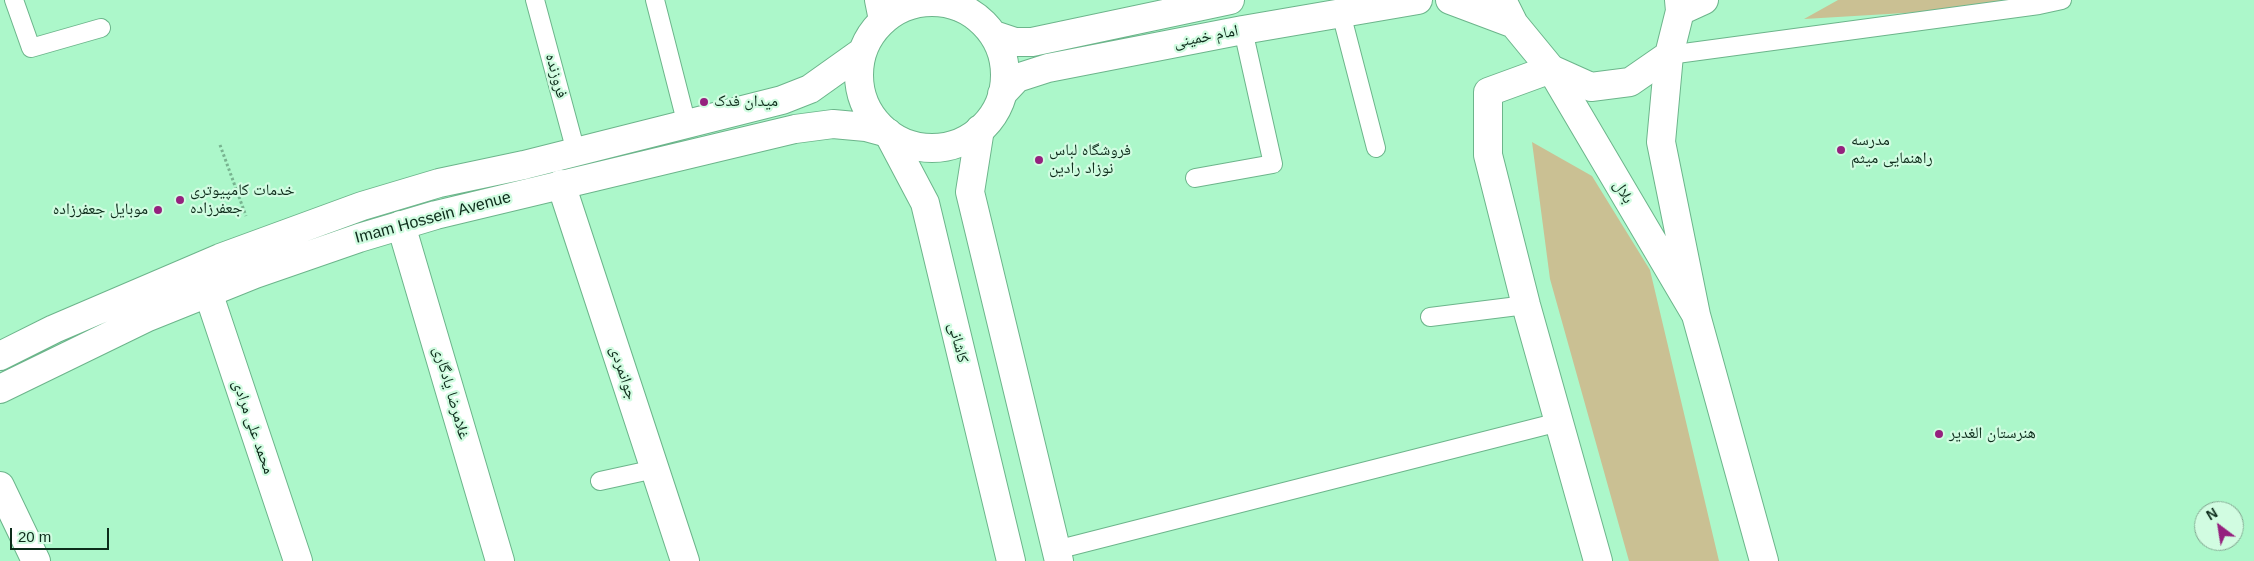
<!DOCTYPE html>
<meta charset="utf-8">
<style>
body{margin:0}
#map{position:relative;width:2254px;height:561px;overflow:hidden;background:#acf7ca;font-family:Helvetica,sans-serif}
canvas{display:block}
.north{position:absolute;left:2194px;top:501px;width:50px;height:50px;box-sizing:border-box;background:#d1fce1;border:1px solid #83a992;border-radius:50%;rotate:329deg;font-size:14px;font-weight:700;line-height:20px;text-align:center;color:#0d2c1b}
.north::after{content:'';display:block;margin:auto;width:18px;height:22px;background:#95217e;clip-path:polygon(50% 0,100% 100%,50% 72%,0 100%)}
.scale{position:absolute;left:10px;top:528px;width:99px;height:22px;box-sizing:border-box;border:2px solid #0d2c1b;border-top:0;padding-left:6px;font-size:15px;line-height:18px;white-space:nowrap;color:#0d2c1b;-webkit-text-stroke:4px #d1fce1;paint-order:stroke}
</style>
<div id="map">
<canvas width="2254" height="561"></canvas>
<div class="north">N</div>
<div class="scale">20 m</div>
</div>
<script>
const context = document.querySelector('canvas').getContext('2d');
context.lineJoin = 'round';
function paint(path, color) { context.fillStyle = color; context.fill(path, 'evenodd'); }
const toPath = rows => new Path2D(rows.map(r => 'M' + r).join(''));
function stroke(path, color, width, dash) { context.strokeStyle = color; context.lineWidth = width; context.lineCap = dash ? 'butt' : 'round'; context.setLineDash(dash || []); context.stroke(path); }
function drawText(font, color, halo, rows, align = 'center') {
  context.font = font + ' Helvetica,"Noto Naskh Arabic",sans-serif'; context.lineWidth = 4.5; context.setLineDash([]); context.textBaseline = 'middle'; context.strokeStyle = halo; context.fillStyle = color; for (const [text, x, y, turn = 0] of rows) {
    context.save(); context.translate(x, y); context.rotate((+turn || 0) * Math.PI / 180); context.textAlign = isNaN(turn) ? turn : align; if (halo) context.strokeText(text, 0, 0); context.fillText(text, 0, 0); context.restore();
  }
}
paint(toPath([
 [1838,0,2062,0,2039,5,1804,19],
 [1532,142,1592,176,1650,270,1719,561,1629,561,1550,279]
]), '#cac093');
const service = toPath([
 [14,0,31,48,101,28],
 [535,0,576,152],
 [655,0,687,125],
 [1341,13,1376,148],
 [1669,55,2039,5,2062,0],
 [1195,178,1273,164,1243,30],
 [1430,317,1526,305],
 [600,481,655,469],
 [1056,550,1559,422]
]);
const minor = toPath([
 [1551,69,1488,92,1488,155,1526,305,1598,561],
 [561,184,685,561],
 [401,225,500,561],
 [208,292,298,561],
 [0,486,36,561]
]);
const tertiary = toPath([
 [879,0,883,20],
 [957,0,960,7],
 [1551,69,1696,315,1661,142,1669,55],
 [980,129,970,192,1059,561],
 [888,133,925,203,1011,561],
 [1696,315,1764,561]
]);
const secondary = toPath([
 [1450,0,1514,24],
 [1502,0,1514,24,1551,69,1591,87,1630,82,1669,55,1680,11,1679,0],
 '859 75a73 73 0 1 1 146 0a73 73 0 1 1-146 0Z',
 [1680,11,1704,0],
 [994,35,1015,42,1032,42,1230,0],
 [1002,94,1017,78,1048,68,1243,30,1418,0],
 [0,356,54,329,220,258,362,206,439,183,524,165,782,100,810,89,862,52],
 [0,389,148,317,255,274,359,238,436,215,795,129,833,124,866,127,888,133]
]);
stroke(service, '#6cb58b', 20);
stroke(minor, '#6cb58b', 30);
stroke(tertiary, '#6cb58b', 30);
stroke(secondary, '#6cb58b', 30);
stroke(toPath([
 [220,145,246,216]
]), '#78b490', 3, [2.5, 2.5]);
stroke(service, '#fff', 18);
stroke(minor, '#fff', 28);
stroke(tertiary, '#fff', 28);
stroke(secondary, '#fff', 28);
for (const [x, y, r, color] of [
 [704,102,5,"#95217e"],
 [1841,150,5,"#95217e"],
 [1039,160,5,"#95217e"],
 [180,200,5,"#95217e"],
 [158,210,5,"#95217e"],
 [1939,434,5,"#95217e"]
]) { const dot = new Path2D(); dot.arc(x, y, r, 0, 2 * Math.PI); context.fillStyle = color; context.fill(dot); stroke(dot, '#d1fce1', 2); }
drawText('16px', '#0d2c1b', '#d1fce1', [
 ["امام خمینی",1206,37,-11],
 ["فروزنده",556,76,75],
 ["بلال",1623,192,60],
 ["Imam Hossein Avenue",433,218,-15],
 ["کاشانی",958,343,76],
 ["جوانمردی",623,373,72],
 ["غلامرضا یادگاری",451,393,74],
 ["محمد علی مرادی",253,427,71]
]);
drawText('16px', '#0d2c1b', '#d1fce1', [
 ["میدان فدک",714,102],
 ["مدرسه",1851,141],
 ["راهنمایی میثم",1851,159],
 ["فروشگاه لباس",1049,151],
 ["نوزاد رادین",1049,169],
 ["خدمات کامپیوتری",190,191],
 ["جعفرزاده",190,209],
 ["موبایل جعفرزاده",148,210,"right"],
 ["هنرستان الغدیر",1949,434]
], 'left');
</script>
